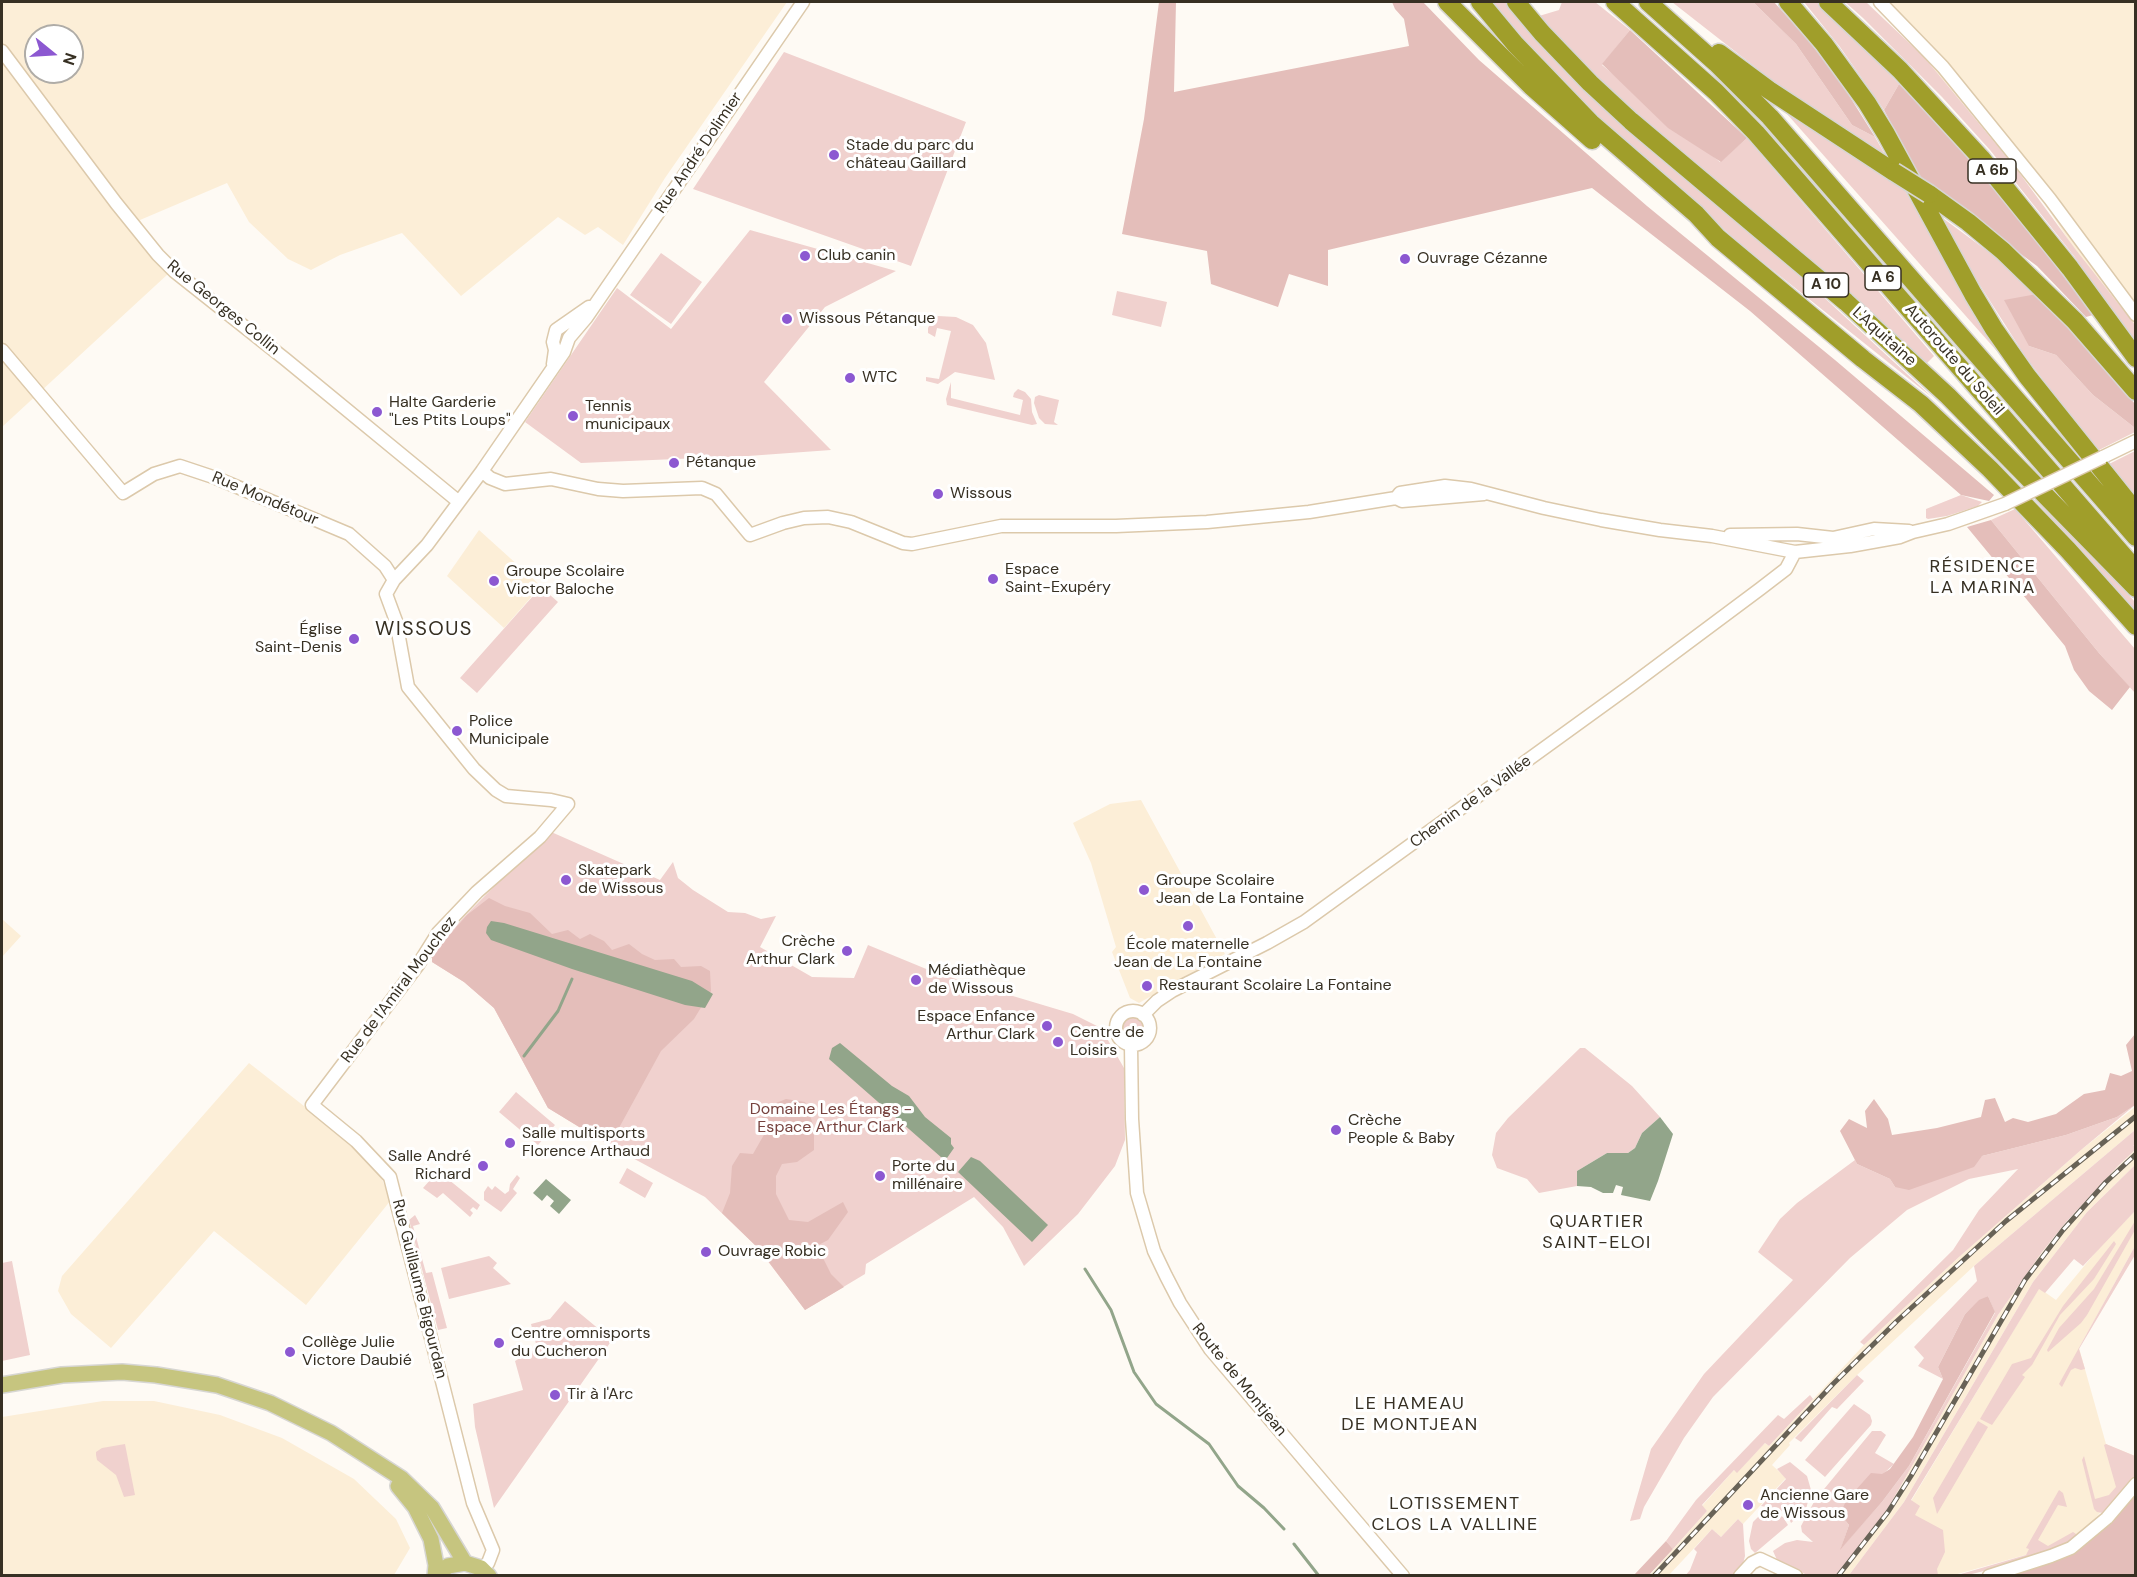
<!DOCTYPE html>
<meta charset="utf-8">
<style>
body{margin:0}
#map{position:relative;width:2137px;height:1577px;overflow:hidden;background:#fefaf4;font-family:"DM Sans",sans-serif}
canvas{display:block}
.frame{position:absolute;inset:0;border:3px solid #373023;pointer-events:none}
.north{position:absolute;left:24px;top:24px;width:60px;height:60px;box-sizing:border-box;background:#fff;border:2px solid #afaca7;border-radius:50%;rotate:108deg;font-size:16px;font-weight:700;line-height:24px;text-align:center;color:#373023}
.north::after{content:'';display:block;margin:auto;width:21px;height:27px;background:#8c58d1;clip-path:polygon(50% 0,100% 100%,50% 72%,0 100%)}
</style>
<div id="map">
<canvas width="2137" height="1577"></canvas>
<div class="frame"></div>
<div class="north">N</div>
</div>
<script>
const context = document.querySelector('canvas').getContext('2d');
context.lineJoin = 'round';
function paint(path, color) { context.fillStyle = color; context.fill(path, 'evenodd'); }
const toPath = rows => new Path2D(rows.map(r => 'M' + r).join(''));
function stroke(path, color, width, dash) { context.strokeStyle = color; context.lineWidth = width; context.lineCap = dash ? 'butt' : 'round'; context.setLineDash(dash || []); context.stroke(path); }
function drawText(font, color, halo, rows, align = 'center') {
  context.font = font + ' "DM Sans",sans-serif'; context.lineWidth = 6; context.setLineDash([]); context.textBaseline = 'middle'; context.strokeStyle = halo; context.fillStyle = color; for (const [text, x, y, turn = 0] of rows) {
    context.save(); context.translate(x, y); context.rotate((+turn || 0) * Math.PI / 180); context.textAlign = isNaN(turn) ? turn : align; if (halo) context.strokeText(text, 0, 0); context.fillText(text, 0, 0); context.restore();
  }
}
paint(toPath([
 [2,2,787,2,665,178,623,245,598,227,585,235,558,217,461,296,402,233,340,255,311,270,288,259,249,222,227,183,140,220,168,274,2,427],
 [36,36,72,36,72,72,36,72],
 [1878,2,2135,2,2135,342,2041,198],
 [479,530,541,586,504,628,447,576],
 [1141,800,1225,954,1139,1003,1130,998,1112,952,1116,947,1091,863,1073,823,1110,804],
 [2,919,21,936,2,957],
 [249,1063,350,1142,380,1175,391,1200,306,1305,214,1231,111,1348,71,1314,58,1291,62,1276],
 [2135,1107,2135,1130,1974,1266,1857,1375,1789,1443,1790,1445,1772,1465,1786,1478,1743,1524,1738,1519,1721,1537,1712,1529,1669,1575,1649,1576,1707,1511,1702,1506,1734,1470,1737,1472,1765,1443,1769,1446,1864,1345,1959,1257,2081,1150],
 [2135,1150,2135,1165,2087,1212,2033,1282,1904,1502,1849,1575,1836,1576,1857,1552,1883,1517,1998,1315,2042,1252,2096,1188],
 [2135,1211,2135,1246,2079,1348,2106,1444,2135,1456,2135,1470,2095,1519,2068,1543,1954,1575,1866,1576,2039,1288,2056,1300,2104,1242],
 [103,1401,154,1401,220,1415,282,1438,354,1479,396,1519,410,1548,394,1575,2,1576,2,1417]
]), '#fceed7');
paint(toPath([
 [1489,2,1506,2,1565,68,1616,118,1804,279,1933,398,1745,248,1641,156,1564,86],
 [1562,2,1595,2,1630,30,1602,65,1720,162,1747,138,1934,356,1925,365,1609,91,1539,16,1559,10],
 [1672,2,1753,2,1796,44,1852,125,1875,137,1887,158,1787,92],
 [1804,2,1817,2,1847,29,1899,84,1884,110,1840,47],
 [1845,2,1866,2,1924,57,2015,167,2076,250,2135,325,2135,343,2074,256,1990,150,1942,97,1863,18],
 [784,52,966,122,911,266,693,189],
 [1787,114,1903,187,1961,290,2003,358],
 [1944,219,2005,264,2037,294,2029,346,2056,355,2093,395,2135,428,2135,432,2097,451,2025,356,1969,268],
 [750,230,896,271,825,307,764,382,831,450,748,456,581,463,525,422,617,288,671,329],
 [661,253,702,282,671,324,630,295],
 [1117,291,1167,302,1161,327,1112,315],
 [938,316,956,317,973,325,986,343,995,380,955,372,938,384,926,381,926,377,939,379,951,331,937,328,935,337,928,333,928,328,932,320],
 [951,382,951,398,1020,415,1023,400,1013,397,1014,393,1018,389,1025,392,1031,399,1032,412,1037,424,1032,425,947,405,946,399],
 [1039,395,1059,400,1054,422,1058,425,1045,424,1039,418,1034,403,1035,397],
 [2135,451,2135,496,2109,464],
 [1961,495,1982,502,1978,506,1947,516,1928,519,1926,518,1926,509],
 [2040,497,2135,602,2135,616,2035,500],
 [2015,509,2135,649,2135,693,2099,653,1991,520],
 [541,587,558,602,477,693,460,678],
 [549,831,660,880,673,862,678,878,693,890,728,912,745,913,761,919,776,916,760,947,812,977,854,978,868,945,936,973,1073,1014,1101,1028,1124,1068,1125,1140,1115,1166,1078,1214,1024,1266,1003,1227,974,1197,866,1264,865,1274,805,1310,758,1248,705,1197,614,1148,548,1108,494,1008,464,982,432,962,432,955,462,919],
 '1122 1028a11 11 0 1 1 22 0a11 11 0 1 1-22 0Z',
 [1580,1048,1585,1048,1632,1086,1660,1117,1642,1133,1635,1148,1628,1153,1607,1153,1577,1171,1577,1186,1539,1193,1527,1179,1497,1168,1492,1155,1496,1133,1508,1118],
 [516,1092,555,1125,538,1145,499,1112],
 [2135,1105,2081,1150,1959,1257,1864,1345,1860,1342,1953,1250,1979,1210,2018,1169,1969,1179,1907,1210,1850,1258,1713,1397,1684,1438,1644,1507,1640,1519,1630,1521,1651,1449,1704,1374,1793,1280,1758,1252,1780,1219,1797,1203,1855,1160,1857,1164,1890,1179,1895,1187,1982,1156,2066,1135,2117,1117],
 [2135,1130,2135,1144,2133,1146,2135,1145,2135,1150,2119,1165,2067,1221,2042,1252,1998,1315,1883,1517,1846,1566,1836,1575,1807,1575,1777,1560,1773,1551,1785,1543,1797,1540,1813,1542,1802,1532,1801,1526,1815,1500,1872,1431,1881,1431,1886,1435,1875,1453,1894,1464,1840,1514,1849,1525,1841,1548,1882,1502,1909,1466,1995,1313,1988,1296,1979,1301,1965,1314,1938,1367,1943,1379,1918,1366,1924,1358,1914,1347,1977,1281,1974,1266],
 [2135,1165,2135,1211,2083,1266,2074,1259,2045,1293,2039,1289,1911,1500,1920,1506,1915,1515,1943,1530,1945,1552,1937,1569,1938,1575,1849,1575,1904,1502,2033,1282,2087,1212],
 [627,1168,653,1183,645,1198,619,1183],
 [438,1171,480,1205,477,1210,473,1207,470,1210,473,1213,470,1217,443,1193,437,1198,423,1188],
 [517,1175,520,1178,513,1189,517,1193,501,1212,484,1200,484,1192,488,1186,492,1190,495,1186,505,1194,509,1191,510,1184],
 [415,1215,420,1224,413,1226,426,1273,432,1272,447,1328,438,1330,409,1220],
 [2135,1221,2135,1230,2087,1315,2081,1323,2048,1352,2047,1350,2059,1328,2094,1289],
 [2114,1241,2116,1244,2094,1279,2060,1315,2032,1365,2022,1375,2025,1377,1992,1425,1980,1419,2012,1364,2031,1358,2063,1306],
 [2135,1246,2135,1255,2079,1349,2085,1369,2081,1370,2075,1368,2071,1370,2062,1387,2059,1384],
 [489,1256,497,1263,493,1268,511,1284,449,1299,441,1268],
 [12,1261,30,1355,2,1361,2,1263],
 [565,1301,612,1340,494,1508,475,1427,473,1404,523,1390,515,1361,537,1348,531,1324,550,1319],
 [1857,1375,1864,1381,1837,1409,1832,1407,1801,1442,1795,1438],
 [1810,1395,1813,1399,1769,1446,1765,1443,1737,1473,1734,1470,1702,1505,1707,1511,1673,1549,1666,1541,1696,1500,1778,1415,1784,1419],
 [1854,1404,1870,1415,1872,1421,1871,1425,1825,1477,1805,1460],
 [1978,1421,1988,1427,1937,1514,1933,1498],
 [125,1444,135,1495,124,1497,116,1475,97,1460,96,1455,96,1452,102,1448],
 [2106,1444,2135,1456,2135,1479,2108,1510,2103,1513,2097,1512,2094,1509,2082,1460,2084,1456,2095,1499,2109,1495,2116,1487,2104,1445],
 [1790,1462,1807,1476,1811,1490,1806,1509,1791,1523,1788,1516,1779,1509,1761,1506,1786,1479,1777,1469],
 [2059,1490,2063,1493,2067,1507,2058,1505,2038,1540,2048,1546,2073,1532,2076,1534,2077,1539,2032,1559,1968,1575,1954,1576,2026,1555,2029,1549,2026,1548],
 [1769,1512,1783,1517,1788,1525,1755,1553,1751,1549,1749,1541,1753,1522,1760,1515],
 [1738,1519,1743,1524,1745,1556,1743,1564,1732,1575,1685,1576,1690,1570,1697,1552,1694,1549,1712,1529,1721,1537]
]), '#f0d1ce');
paint(toPath([
 [1159,2,1176,2,1174,92,1409,46,1404,19,1395,9,1392,2,1423,2,1479,60,1647,206,1835,360,1994,495,1989,501,1961,495,1750,311,1592,188,1328,250,1328,286,1289,274,1278,307,1211,284,1207,251,1122,234,1144,119],
 [1753,2,1774,2,1809,41,1845,89,1875,137,1852,125,1796,44],
 [1630,30,1747,138,1721,162,1668,128,1602,64],
 [1899,84,1988,177,2093,315,2086,317,2037,266,1922,181,1884,110],
 [2037,294,2080,338,2135,404,2135,428,2093,395,2056,355,2029,346,2004,300],
 [1991,520,2099,653,2130,687,2112,710,2089,691,2074,670,2065,646,1967,527],
 [489,898,505,906,530,913,552,934,568,930,580,939,590,934,604,941,612,950,629,944,642,954,655,960,674,959,681,967,701,966,710,971,711,991,694,1019,661,1051,614,1137,602,1141,548,1108,494,1008,464,982,432,962,432,955,467,915],
 [2135,1034,2135,1105,2117,1117,2066,1135,1982,1156,1974,1167,1909,1190,1895,1187,1890,1179,1857,1164,1840,1131,1849,1119,1867,1128,1865,1111,1874,1099,1888,1119,1892,1135,1937,1128,1981,1117,1985,1100,1995,1098,2005,1122,2013,1118,2028,1122,2056,1114,2084,1094,2105,1090,2110,1073,2121,1076,2132,1071,2126,1045],
 [786,1099,805,1102,814,1127,814,1150,797,1162,782,1164,776,1176,776,1194,789,1220,808,1222,843,1202,848,1212,828,1240,809,1250,823,1258,831,1274,844,1287,805,1310,758,1248,722,1213,730,1193,732,1166,740,1153,753,1154,765,1133,761,1109],
 [1988,1296,1995,1312,1909,1466,1882,1502,1840,1550,1849,1525,1840,1514,1846,1501,1871,1473,1882,1474,1890,1469,1913,1437,1943,1379,1938,1367,1965,1314,1979,1300],
 [2135,1496,2135,1575,2002,1576,2078,1550],
 [1666,1541,1673,1549,1649,1575,1634,1575]
]), '#e4beba');
paint(toPath([
 [491,921,504,923,679,977,692,981,713,994,705,1008,685,1005,572,969,491,940,486,933,487,927],
 [840,1043,892,1086,909,1096,925,1117,951,1138,951,1144,954,1148,947,1158,942,1158,829,1059,832,1048],
 [1660,1117,1673,1134,1658,1181,1650,1201,1621,1195,1623,1187,1616,1185,1613,1193,1603,1193,1591,1187,1577,1186,1577,1171,1607,1153,1628,1153,1635,1148,1642,1133],
 [971,1157,980,1161,1048,1225,1032,1242,958,1172],
 [546,1179,571,1200,559,1214,550,1206,554,1201,547,1195,542,1201,533,1193]
]), '#92a58a');
stroke(toPath([
 [524,1056,558,1011,572,979],
 [1085,1269,1111,1310,1134,1372,1156,1404,1209,1444,1238,1486,1264,1508,1284,1529],
 [1294,1544,1319,1576]
]), '#92a58a', 3);
const minor = toPath([
 [1880,2,1943,67,2050,199,2136,315],
 [2,51,116,203,158,255,174,271,285,359,459,502],
 [2,350,123,493,154,474,180,466,216,478,349,534,385,566,394,580],
 [553,364,555,350,553,342,556,330,589,307],
 [2103,457,2136,441],
 [482,471,490,478,505,484,551,479,598,489,623,491,702,488,716,494,750,535,783,523,804,518,828,517,851,522,903,543,912,544,1001,526,1116,526,1207,522,1309,512,1396,498,1402,501,1484,494],
 [1396,498,1400,493,1445,486,1471,489,1544,508,1601,520,1660,530,1712,536,1795,552,1850,546,1900,537,1913,532,1948,524,2005,504],
 [1730,535,1797,534,1833,538,1874,529,1909,531],
 '1116 1028a17 17 0 1 1 34 0a17 17 0 1 1-34 0Z',
 [1143,1015,1157,1001,1172,991,1267,943,1304,922,1630,686,1760,589,1786,569,1795,552],
 [1131,1045,1132,1119,1137,1193,1154,1251,1166,1276,1180,1303,1210,1349,1403,1576],
 [481,1568,488,1563,493,1550,473,1503,390,1177,356,1141,312,1105,418,965,438,933,477,892,540,837,568,804,551,800,506,796,496,790,474,769,408,687,396,621,386,594,394,580,427,545,482,471,564,352,569,338,586,318,803,2],
 [1740,1576,1752,1563,1760,1559,1796,1576],
 [1989,1576,2051,1556,2071,1548,2107,1518,2136,1484]
]);
const major = toPath([
 [2,1385,62,1375,122,1372,156,1375,217,1385,270,1403,331,1433,401,1478,432,1508,465,1563],
 [398,1486,415,1507,431,1539,436,1565,435,1576],
 [436,1576,448,1566,465,1563,481,1568,489,1576]
]);
const highway = toPath([
 [1447,2,1531,86,1592,140],
 [1480,2,1515,44,1591,123,1696,214,1718,238,1863,359,1921,404,1990,469,2068,550,2136,626],
 [1516,2,1542,33,1590,83,1631,121,1846,302,1948,396,2136,588],
 [1615,2,1716,92,1756,133,2136,570],
 [1648,2,1716,63,1770,117,2136,537],
 [1788,2,1824,44,1867,103,1886,134,1973,294,1994,329,2027,376,2136,512],
 [1828,2,1900,70,1981,158,2070,268,2136,358],
 [1719,53,1769,90,1894,172],
 [1929,194,1968,222,2003,251,2075,321,2136,391]
]);
stroke(minor, '#dcc9ab', 15);
stroke(major, '#d7d6d3', 18);
stroke(highway, '#d7d6d3', 21);
stroke(minor, '#fff', 12);
stroke(major, '#c6c57f', 15);
stroke(highway, '#a09e2a', 18);
const rail = toPath([
 [1654,1576,1833,1384,1897,1321,2006,1221,2136,1116],
 [1838,1576,1888,1512,1911,1476,2025,1280,2063,1230,2106,1182,2136,1154]
]);
stroke(rail, '#686256', 5);
stroke(rail, '#fff', 3, [9]);
const minorBridge = toPath([
 [2005,504,2103,457]
]);
const highwayBridge = toPath([
 [1894,172,1929,194]
]);
stroke(minorBridge, '#dcc9ab', 15, []);
stroke(highwayBridge, '#d7d6d3', 21, []);
stroke(minorBridge, '#fff', 12);
stroke(highwayBridge, '#a09e2a', 18);
for (const [x, y, r, color] of [
 [834,155,6,"#8c58d1"],
 [805,256,6,"#8c58d1"],
 [1405,259,6,"#8c58d1"],
 [787,319,6,"#8c58d1"],
 [850,378,6,"#8c58d1"],
 [377,412,6,"#8c58d1"],
 [573,416,6,"#8c58d1"],
 [674,463,6,"#8c58d1"],
 [938,494,6,"#8c58d1"],
 [993,579,6,"#8c58d1"],
 [494,581,6,"#8c58d1"],
 [354,639,6,"#8c58d1"],
 [457,731,6,"#8c58d1"],
 [566,880,6,"#8c58d1"],
 [1144,890,6,"#8c58d1"],
 [1188,926,6,"#8c58d1"],
 [847,951,6,"#8c58d1"],
 [916,980,6,"#8c58d1"],
 [1147,986,6,"#8c58d1"],
 [1047,1026,6,"#8c58d1"],
 [1058,1042,6,"#8c58d1"],
 [1336,1130,6,"#8c58d1"],
 [510,1143,6,"#8c58d1"],
 [483,1166,6,"#8c58d1"],
 [880,1176,6,"#8c58d1"],
 [706,1252,6,"#8c58d1"],
 [499,1343,6,"#8c58d1"],
 [290,1352,6,"#8c58d1"],
 [555,1395,6,"#8c58d1"],
 [1748,1505,6,"#8c58d1"]
]) { const dot = new Path2D(); dot.arc(x, y, r, 0, 2 * Math.PI); context.fillStyle = color; context.fill(dot); stroke(dot, '#fff', 2); }
for (const [x, y, w] of [
 [1992,171,48],
 [1883,278,36],
 [1826,285,45]
]) { const box = new Path2D(); box.roundRect(x - w / 2, y - 12, w, 24, 4.5); context.fillStyle = '#fff'; context.fill(box); stroke(box, '#373023', 1.5); }
drawText('bold 15px', '#373023', null, [
 ["A 6b",1992,171],
 ["A 6",1883,278],
 ["A 10",1826,285]
]);
drawText('16px', '#373023', '#fff', [
 ["Stade du parc du",846,146],
 ["château Gaillard",846,164],
 ["Club canin",817,256],
 ["Ouvrage Cézanne",1417,259],
 ["Wissous Pétanque",799,319],
 ["WTC",862,378],
 ["Halte Garderie",389,403],
 ["\"Les Ptits Loups\"",389,421],
 ["Tennis",585,407],
 ["municipaux",585,425],
 ["Pétanque",686,463],
 ["Wissous",950,494],
 ["Espace",1005,570],
 ["Saint-Exupéry",1005,588],
 ["Groupe Scolaire",506,572],
 ["Victor Baloche",506,590],
 ["Église",342,630,"right"],
 ["Saint-Denis",342,648,"right"],
 ["Police",469,722],
 ["Municipale",469,740],
 ["Skatepark",578,871],
 ["de Wissous",578,889],
 ["Groupe Scolaire",1156,881],
 ["Jean de La Fontaine",1156,899],
 ["Crèche",835,942,"right"],
 ["Arthur Clark",835,960,"right"],
 ["École maternelle",1188,945,"center"],
 ["Jean de La Fontaine",1188,963,"center"],
 ["Médiathèque",928,971],
 ["de Wissous",928,989],
 ["Restaurant Scolaire La Fontaine",1159,986],
 ["Espace Enfance",1035,1017,"right"],
 ["Arthur Clark",1035,1035,"right"],
 ["Centre de",1070,1033],
 ["Loisirs",1070,1051],
 ["Crèche",1348,1121],
 ["People & Baby",1348,1139],
 ["Salle multisports",522,1134],
 ["Florence Arthaud",522,1152],
 ["Salle André",471,1157,"right"],
 ["Richard",471,1175,"right"],
 ["Porte du",892,1167],
 ["millénaire",892,1185],
 ["Ouvrage Robic",718,1252],
 ["Centre omnisports",511,1334],
 ["du Cucheron",511,1352],
 ["Collège Julie",302,1343],
 ["Victore Daubié",302,1361],
 ["Tir à l'Arc",567,1395],
 ["Ancienne Gare",1760,1496],
 ["de Wissous",1760,1514]
], 'left');
drawText('16px', '#373023', '#fff', [
 ["Rue André Dolimier",699,153,-56],
 ["Rue Georges Collin",223,308,39],
 ["L'Aquitaine",1884,337,42],
 ["Autoroute du Soleil",1954,360,49],
 ["Rue Mondétour",265,499,23],
 ["Chemin de la Vallée",1471,802,-36],
 ["Rue de l'Amiral Mouchez",399,990,-53],
 ["Rue Guillaume Bigourdan",419,1289,76],
 ["Route de Montjean",1239,1380,51]
]);
drawText('16px', '#77423e', '#fff', [
 ["Domaine Les Étangs -",831,1110],
 ["Espace Arthur Clark",831,1128]
]);
context.letterSpacing = '1.5px';
drawText('18px', '#373023', '#fff', [
 ["RÉSIDENCE",1983,567],
 ["LA MARINA",1983,588],
 ["QUARTIER",1597,1222],
 ["SAINT-ELOI",1597,1243],
 ["LE HAMEAU",1410,1404],
 ["DE MONTJEAN",1410,1425],
 ["LOTISSEMENT",1455,1504],
 ["CLOS LA VALLINE",1455,1525]
]);
context.letterSpacing = '0px';
context.letterSpacing = '1.5px';
drawText('20px', '#373023', '#fff', [
 ["WISSOUS",424,630]
]);
context.letterSpacing = '0px';
</script>
